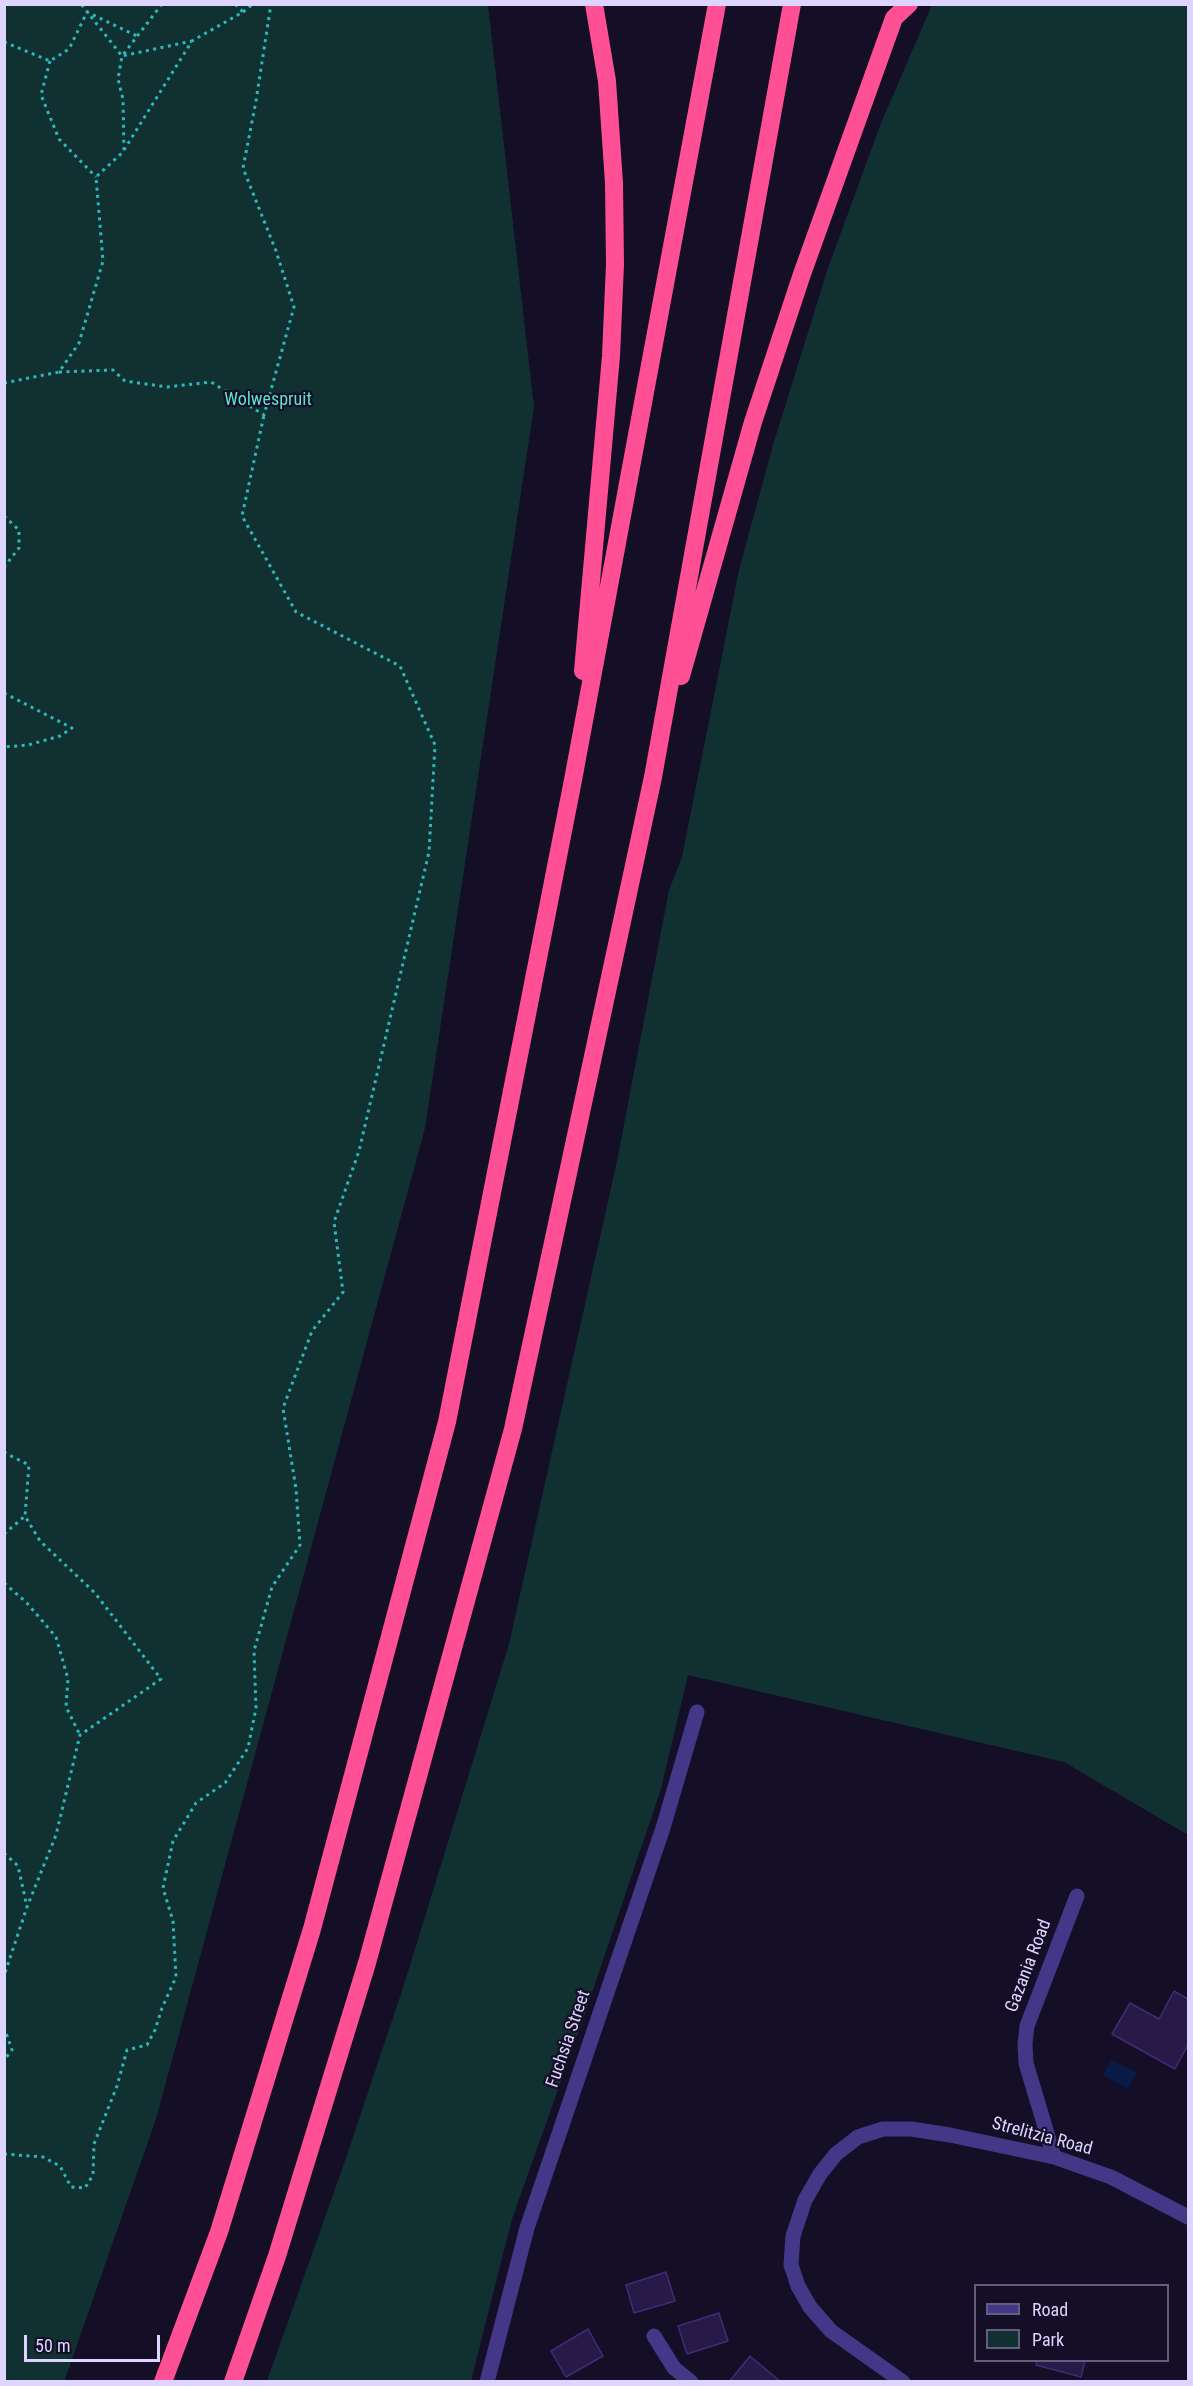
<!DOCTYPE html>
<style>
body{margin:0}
#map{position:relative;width:1193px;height:2386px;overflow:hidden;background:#150e27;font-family:"Roboto Condensed",sans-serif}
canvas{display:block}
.frame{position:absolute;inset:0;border:6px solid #ddd4ff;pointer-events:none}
.legend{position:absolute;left:974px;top:2284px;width:195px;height:78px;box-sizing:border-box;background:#150e27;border:2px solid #655d7d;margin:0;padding:8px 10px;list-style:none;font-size:18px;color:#ddd4ff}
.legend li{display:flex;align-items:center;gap:12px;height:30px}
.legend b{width:30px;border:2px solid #655d7d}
.scale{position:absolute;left:24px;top:2335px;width:136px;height:27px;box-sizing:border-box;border:3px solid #ddd4ff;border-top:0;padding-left:8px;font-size:18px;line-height:21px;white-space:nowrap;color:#ddd4ff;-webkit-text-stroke:4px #150e27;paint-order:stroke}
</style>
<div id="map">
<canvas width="1193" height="2386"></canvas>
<div class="frame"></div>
<ul class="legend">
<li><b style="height:8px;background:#423887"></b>Road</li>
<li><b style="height:16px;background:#113031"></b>Park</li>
</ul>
<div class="scale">50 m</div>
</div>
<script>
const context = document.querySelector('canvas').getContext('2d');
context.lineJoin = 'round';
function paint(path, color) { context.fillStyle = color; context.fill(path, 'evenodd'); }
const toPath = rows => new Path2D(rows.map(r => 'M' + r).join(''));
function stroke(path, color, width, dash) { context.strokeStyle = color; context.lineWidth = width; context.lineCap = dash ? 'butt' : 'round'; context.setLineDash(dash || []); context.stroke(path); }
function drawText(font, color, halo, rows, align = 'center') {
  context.font = font + ' "Roboto Condensed",sans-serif'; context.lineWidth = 4.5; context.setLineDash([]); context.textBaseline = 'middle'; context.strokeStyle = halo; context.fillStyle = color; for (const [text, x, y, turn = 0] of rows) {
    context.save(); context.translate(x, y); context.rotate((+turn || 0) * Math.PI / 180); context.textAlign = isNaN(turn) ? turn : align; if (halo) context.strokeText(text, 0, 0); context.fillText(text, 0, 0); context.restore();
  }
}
paint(toPath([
 [5,4,488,5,534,407,425,1128,156,2119,64,2382,4,2381],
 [932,5,1188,5,1188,1835,1064,1762,688,1675,661,1789,580,2028,512,2219,471,2381,267,2381,346,2158,403,1988,509,1644,617,1161,669,890,682,857,739,570,773,445,828,268,881,123]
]), '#113031');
paint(toPath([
 [1111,2060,1137,2073,1128,2089,1103,2075]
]), '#081a46');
const building = toPath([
 [1174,1991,1188,1999,1188,2045,1175,2069,1112,2034,1130,2003,1159,2019,1174,1991],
 [666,2272,675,2301,634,2313,626,2285,666,2272],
 [719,2313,728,2341,687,2354,678,2326,719,2313],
 [588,2329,603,2356,566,2377,551,2351,588,2329],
 [750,2356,781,2382,729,2382,750,2356],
 [1036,2361,1085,2361,1081,2377,1036,2365,1036,2361]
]);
paint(building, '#271a48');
stroke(building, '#402b75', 1.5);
stroke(toPath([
 [162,4,122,56,192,41],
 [243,12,253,4],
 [4,42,50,61,69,49,87,12,137,36],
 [50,61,41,95,59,139,96,177],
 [124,150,192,41,243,12,235,4],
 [59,372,113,370,125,381,167,387,211,382,264,415,294,307,276,251,243,168,256,101,271,4],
 [4,383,59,372,79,343,103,261,96,177,124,151,123,99,118,79,122,56,81,4],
 [4,516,19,530,19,548,4,567],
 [4,693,72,728,60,736,28,745,4,747],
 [4,1444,5,1453,29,1465,25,1516,40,1541,95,1593,161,1679,80,1735,56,1835,27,1907,4,1976],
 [4,1534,25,1516],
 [4,1583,26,1602,56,1637,68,1679,66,1707,80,1735],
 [4,1853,18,1866,27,1907],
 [4,2027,12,2050,4,2060],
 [4,2154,43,2157,60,2166,71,2187,85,2188,93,2175,94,2144,117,2086,127,2050,147,2045,155,2030,162,2008,176,1977,173,1921,163,1888,173,1841,196,1803,225,1783,248,1748,256,1708,254,1651,272,1587,300,1545,296,1489,283,1408,312,1331,343,1292,334,1222,359,1151,429,852,435,745,400,666,296,612,242,516,264,415]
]), '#2bb9bc', 3, [3, 4.5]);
stroke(toPath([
 [1054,2157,1026,2063,1025,2044,1027,2026,1077,1896],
 [654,2336,674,2368,691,2382],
 [487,2382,527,2228,663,1828,697,1712],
 [903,2382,831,2331,810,2307,798,2286,791,2265,793,2236,805,2200,820,2174,836,2154,858,2137,883,2129,911,2129,950,2135,1054,2157,1111,2177,1188,2217]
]), '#423887', 15);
stroke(toPath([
 [583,671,611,356,615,264,614,183,607,81,594,4],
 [681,676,753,422,802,274,894,18,909,4],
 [163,2382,219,2232,312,1929,447,1422,573,780,717,4],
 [233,2382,277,2256,367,1963,513,1429,653,777,792,4]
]), '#ff4f95', 18);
drawText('18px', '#5ce3cd', '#150e27', [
 ["Wolwespruit",268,400]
]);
drawText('18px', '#ddd4ff', '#150e27', [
 ["Gazania Road",1029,1966,-69],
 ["Fuchsia Street",569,2039,-71],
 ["Strelitzia Road",1042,2137,15]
]);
</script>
